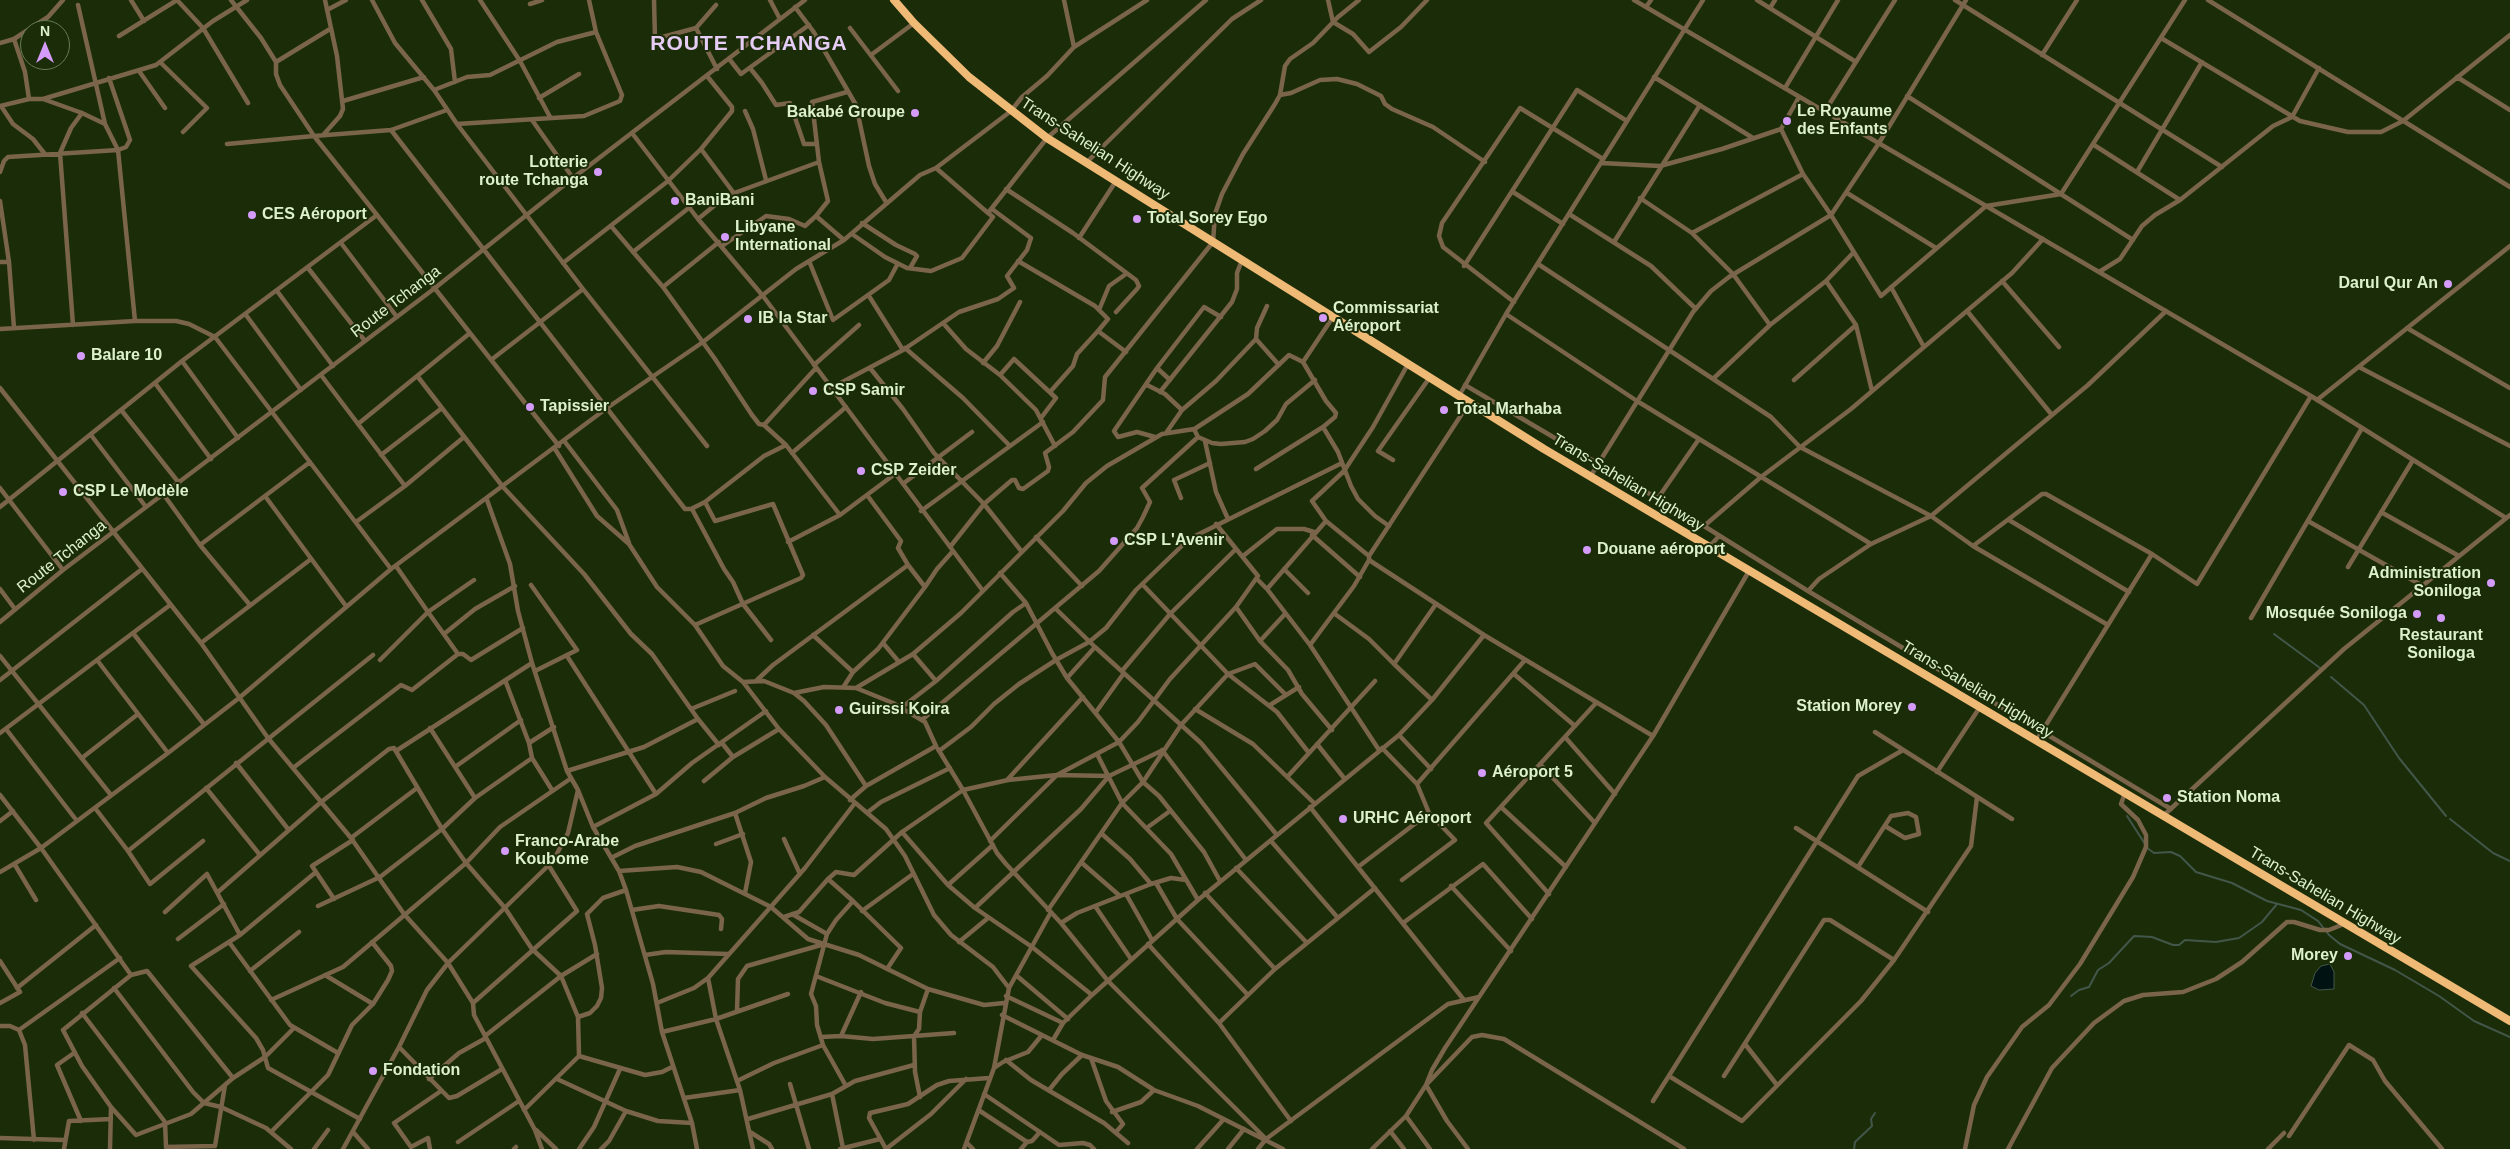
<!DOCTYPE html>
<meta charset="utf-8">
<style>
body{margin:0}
#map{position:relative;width:2510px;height:1149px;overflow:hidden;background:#1b2d08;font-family:Helvetica,sans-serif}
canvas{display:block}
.north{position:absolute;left:20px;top:20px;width:50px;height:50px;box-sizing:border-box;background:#1b2d08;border:1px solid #687b56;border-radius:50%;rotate:0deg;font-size:14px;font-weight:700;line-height:20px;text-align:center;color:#dcf1cc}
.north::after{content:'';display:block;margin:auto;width:18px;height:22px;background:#d59bfb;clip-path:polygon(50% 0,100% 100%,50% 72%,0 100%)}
</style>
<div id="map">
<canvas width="2510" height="1149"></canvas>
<div class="north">N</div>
</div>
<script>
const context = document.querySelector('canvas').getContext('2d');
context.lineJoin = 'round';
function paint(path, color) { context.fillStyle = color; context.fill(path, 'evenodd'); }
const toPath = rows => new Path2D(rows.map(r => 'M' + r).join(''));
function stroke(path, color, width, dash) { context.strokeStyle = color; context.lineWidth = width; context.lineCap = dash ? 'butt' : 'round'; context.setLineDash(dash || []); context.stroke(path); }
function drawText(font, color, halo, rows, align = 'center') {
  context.font = font + ' Helvetica,sans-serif'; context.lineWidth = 4; context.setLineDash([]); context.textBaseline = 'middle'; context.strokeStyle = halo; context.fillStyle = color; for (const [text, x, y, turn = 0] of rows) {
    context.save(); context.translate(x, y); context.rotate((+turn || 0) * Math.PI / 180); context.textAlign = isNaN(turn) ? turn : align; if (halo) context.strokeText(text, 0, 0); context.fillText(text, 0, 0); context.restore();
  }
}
const water = toPath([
 [2330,964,2334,972,2334,989,2319,990,2311,986,2315,973,2321,966,2330,964]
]);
paint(water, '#001312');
stroke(water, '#42564a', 1);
stroke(toPath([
 [2274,634,2320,668],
 [2331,677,2364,705,2399,758,2446,816],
 [2127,816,2145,844],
 [2450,819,2493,853,2510,861],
 [2147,848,2154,853,2171,852,2180,856,2196,872,2232,883,2267,901,2301,910,2318,921,2329,935,2340,944,2395,970,2439,996,2474,1021,2510,1037],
 [2071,996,2079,990,2089,987,2098,970,2109,963,2134,936,2152,937,2173,945,2179,945,2185,940,2216,942,2239,938,2262,922,2277,904],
 [1854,1149,1855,1142,1872,1126,1871,1119,1875,1113]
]), '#42564a', 2);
stroke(toPath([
 [131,0,144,21],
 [177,0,203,28,248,103],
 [372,0,395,43,434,90,457,124,583,289,707,446],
 [422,0,451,49,455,82],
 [480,0,520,61,550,117],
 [654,0,655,39,696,28,716,5],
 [770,0,780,19],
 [1328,0,1333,22,1353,34,1369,52,1401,27,1427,0],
 [1634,0,2311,396,2506,518],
 [1757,0,1856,62],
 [1955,0,2222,167],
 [2208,0,2510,187],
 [530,4,542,0],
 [78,5,105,124],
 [795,7,813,31,856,105,869,166,875,184,886,202],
 [1646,7,1651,0],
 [1770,8,1775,0],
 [327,10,346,0],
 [696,28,717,69],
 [850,28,898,91],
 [119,36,177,0],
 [2161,38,2300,121,2348,132,2381,132,2403,121,2510,35],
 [0,43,14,39],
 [1074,47,1147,0],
 [871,55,914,23],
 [2042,55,2077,0],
 [730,60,741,74,809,25],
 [160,62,207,108,183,132],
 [276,62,330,29],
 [750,68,762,83,776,105,790,103,804,144,817,144],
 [139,71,165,108],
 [1654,77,1753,138],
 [2457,77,2510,110],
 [1785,88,1838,0],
 [434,90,467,77,490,75,557,42,596,32,589,0],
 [1280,95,1291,93,1320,80,1337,79,1357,84,1381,96,1385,104,1392,109,1433,127,1485,162],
 [1907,96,2133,240],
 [539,98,579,74],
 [29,99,25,72,14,39,48,17,63,0],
 [43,99,156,65,213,21,247,0],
 [343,101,424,77],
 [0,106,29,99,43,99,82,113,105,124,118,150,126,147,130,140,109,78],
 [1,106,13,124,33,139,44,153],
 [745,111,753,129,766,180],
 [1825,111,1895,0],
 [532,120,573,178],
 [457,124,584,116,620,101,622,95,596,32],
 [1781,129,1803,174,1831,215,1881,296,1986,206,2061,194,2185,0],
 [391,130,685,509,691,509,705,502,764,456,786,445],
 [632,133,698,219,763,296,983,591,961,613,913,654,856,688],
 [324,134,340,116,343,109,337,56,325,0],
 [227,144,314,136,280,85,276,74,276,62,261,38,231,0],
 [2094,145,2180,200],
 [701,149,733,192],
 [1086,163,1232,19,1261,0],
 [1601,163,1660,166,1722,149,1781,129,1799,97],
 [936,168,988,213],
 [0,172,4,161,8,157,118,150,135,321],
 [2137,172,2202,62],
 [1006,189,1073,233,1136,280,1139,286,1137,289,1116,312],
 [1513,192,1563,224],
 [1847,193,1936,248],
 [1640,198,1692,233,1733,274,1770,325],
 [0,201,9,262,14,328],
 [1569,214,1651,266,1696,309],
 [377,215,314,136,391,130,447,110],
 [816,216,828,201,819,162,812,102,847,92],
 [698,219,726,196,819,162],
 [862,223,896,245,915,254,917,256,910,268],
 [611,226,663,287,715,359,752,415,759,424,764,425],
 [1692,233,1803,174],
 [852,234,885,257,907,268,931,271,962,258,993,217,988,213,1047,138,1206,0],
 [1079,238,1116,181],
 [2043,239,2012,273,1924,347,1851,409,1761,477,1704,526,1808,591,1819,579,1871,544,1931,516,2088,385,2166,311],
 [1614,242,1700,105],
 [341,243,397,317],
 [722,246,766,216,789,219,805,226,816,216,844,240],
 [633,252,690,207],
 [809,261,833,320,889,280,897,265],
 [1018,261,1095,306,1108,319,1098,331,1126,352],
 [0,262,9,262],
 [563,263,668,181,701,149,732,111,732,107,707,76],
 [1538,264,1771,417,1800,447,1931,516,1973,546,2108,625],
 [1464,266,1577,90,1627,121],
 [308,268,365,341],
 [2099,272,2120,259,2142,226,2155,215,2180,200,2273,126,2292,117,2319,68],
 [1826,281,1856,325,1872,391],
 [2002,281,2059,347],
 [663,287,719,242],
 [1891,287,1924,347],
 [277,291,333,366],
 [869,296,903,350],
 [1514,302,1443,247,1439,236,1442,223,1520,108,1603,159],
 [1099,310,1109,286,1126,274],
 [1967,311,2052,415],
 [1506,314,1637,401,1871,544],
 [246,315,301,390],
 [943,323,966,349,1000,375,1036,410,1055,446],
 [73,325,60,153,71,128,82,113],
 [2407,328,2510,388],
 [0,329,135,321,176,321,189,324,215,337,391,569,607,408,703,342,796,269,844,240,920,175,936,168,1011,111,1022,97,1047,76,1074,47,1064,0],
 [1256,339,1257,328,1267,306],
 [905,348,963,398,1010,446],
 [491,360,583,289],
 [182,361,238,438],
 [1303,362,1289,355,1248,394,1196,428,1194,429,1198,437,1212,443,1221,444,1245,442,1253,439,1265,431,1277,420,1286,404,1315,380],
 [983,363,997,346,1020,302],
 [814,365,859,325],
 [2359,367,2510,446],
 [816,368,764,425,786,445,840,515,895,474],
 [870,368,903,409,934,453,984,504,1022,552],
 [1157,368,1170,380],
 [321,375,405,486],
 [1000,375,1014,359,1056,398,1041,418],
 [418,377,503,487,584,574,631,634,652,654,698,719,644,747,567,771],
 [1714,378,1770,325,1826,281,1853,253],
 [1794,380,1856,325],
 [155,383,211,459],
 [1147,385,1165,394,1182,410,1166,433],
 [1465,385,1704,526],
 [0,388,201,643,268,738,351,838,404,914,448,963,473,1003,474,1015,535,1130,542,1149],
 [831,388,903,350,959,312,998,299,1014,288,1007,276,1027,250,1031,238,992,209],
 [1050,392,1073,366,1077,354,1098,331],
 [1160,392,1232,302,1237,289,1237,273,1242,260],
 [1459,396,1506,314,1703,0],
 [2317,400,2510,246],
 [1182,410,1216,381,1256,339,1279,365],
 [122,411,179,483],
 [358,424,470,333],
 [1323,427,1335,417,1336,413,1326,401,1303,362,1333,317],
 [91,435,146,507],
 [1155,437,1137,432,1118,437,1114,431,1157,368,1204,307,1221,317],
 [1205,441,1216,492,1228,519],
 [565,442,617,510,629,543],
 [555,449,597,516,629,544,657,587,695,625,723,666,743,682,764,681,794,693,804,701,826,725,866,786],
 [792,453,846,407],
 [381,455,442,408],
 [1393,460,1378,451,1430,377],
 [1256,469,1323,427,1338,452,1351,486,1358,499,1375,516,1389,526],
 [1590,477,1693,312,1711,291,1729,277,1831,215,1879,143,1966,0],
 [904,483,972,432],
 [0,488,63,570],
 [164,495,200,545,250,605],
 [867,495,901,541,898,548,908,565],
 [265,496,346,606],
 [1181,498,1174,480,1210,463],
 [1658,498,1699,439],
 [487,500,510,564,518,611,532,663,567,771,578,790,593,827,619,871,626,890,653,984,662,1032,692,1123,697,1149],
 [0,507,182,361,377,215,559,446],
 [692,509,724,569,733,582,743,604,771,640],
 [921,511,1043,422],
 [2381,512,2459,556],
 [2009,520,2129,592],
 [1326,521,1312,501,1344,471,1373,427,1408,364],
 [2308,521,2423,586],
 [356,522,405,486,464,437],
 [1216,524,1258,576,1236,607,1170,679,1138,722,1119,742,1057,775,1008,780,963,790,997,853,1006,864,1061,923,1108,981,1266,1139],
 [1312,535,1360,577],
 [1036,537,1082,586],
 [788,542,840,515],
 [200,545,310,462],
 [1973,546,2042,494,2046,494,2152,554,2197,584,2311,396],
 [950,547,984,504,1012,480,1015,480,1019,488,1023,489,1048,471,1049,467,1045,453,1073,432,1103,400,1105,377,1213,242,1215,214,1222,194,1243,154,1275,104,1280,95,1285,66,1290,59,1313,43,1338,17,1359,0],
 [1709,547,1719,536],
 [1243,556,1277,529,1304,529,1314,532],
 [1369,560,1484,635,1653,736,1749,571],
 [396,566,428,612,474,580],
 [2348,567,2413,460],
 [1284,569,1308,593],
 [1000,573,1026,603],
 [1257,579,1267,589,1326,521,1369,556],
 [531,585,577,650,535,671],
 [1143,585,1228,674,1277,712,1309,753],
 [0,589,15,609],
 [1267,589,1310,645,1379,750],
 [983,591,1063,511,1086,483,1107,466,1162,434,1194,429],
 [1808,591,2171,809],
 [1236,607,1260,641,1288,670,1302,694,1332,730],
 [1056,609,1095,647,1201,743,1277,835],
 [1335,614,1369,639,1394,664],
 [2251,618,2362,428],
 [0,622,63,570,435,288,573,178,805,0],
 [695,625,801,578,803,575,773,504,715,521,705,502],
 [133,633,203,723],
 [444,634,475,609,515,586],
 [813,635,853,672],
 [1260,641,1285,614],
 [201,643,311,559],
 [883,643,899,662],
 [1310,645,1354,586,1369,560,1369,556,1469,403],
 [458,654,463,654,471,660,523,628],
 [913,654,936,681,1013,612,1026,603,1052,653,1067,678,1119,742,1143,782,1159,796,1204,852,1220,881],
 [0,656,111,795],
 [567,656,656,794],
 [97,660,168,753],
 [1122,671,1170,614,1236,549],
 [1514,674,1575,726],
 [1067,678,1095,647],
 [0,680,142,569],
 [505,680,529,743,532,758,552,790],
 [757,680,773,665,908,565,925,587],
 [743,682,779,729,825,777,886,829,905,856,934,915,951,935,993,967,1009,988],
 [844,686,853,672,878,649,925,587,937,569,953,551],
 [794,693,824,687,856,688,893,703,925,722,936,746,866,786,850,800],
 [1432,700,1394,664,1436,604],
 [1270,705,1299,687],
 [901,708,936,681],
 [691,709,735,691],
 [1195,709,1253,744,1314,803],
 [1096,712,1124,673],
 [698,719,719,745],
 [923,719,1099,571,1137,528,1143,517,1150,502,1142,488,1198,437],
 [430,728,475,798],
 [6,729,77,821],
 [1875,732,2012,819],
 [0,733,170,605],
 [1399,735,1431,769],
 [1565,737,1615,794],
 [2036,741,2152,554],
 [529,743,554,727],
 [722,743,733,757,779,729],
 [1317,744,1344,778],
 [1382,748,1417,784,1525,660],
 [1162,750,1246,860],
 [396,751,532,663],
 [939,751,971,727,994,704,1019,684,1056,660,1089,642,1106,628,1136,590,1189,539,1342,463],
 [1097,754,1122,803,1171,854,1198,900],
 [82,758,138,714],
 [236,763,288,829],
 [1540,764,1595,823],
 [455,767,521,720],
 [293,768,401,685,412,690,458,654,428,612,380,660],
 [1937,772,1980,707],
 [1288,776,1375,681],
 [1008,779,1083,697],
 [704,781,733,757],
 [206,788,260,855],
 [0,795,41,848,131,975],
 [1310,807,1464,1000],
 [1501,807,1566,867],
 [95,808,128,851,150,884,203,841],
 [868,812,881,802,950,768],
 [735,813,751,862,745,893],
 [2163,816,2344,649,2510,515],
 [0,821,13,811],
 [593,827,656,794,692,763,766,711],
 [1148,827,1170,811],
 [1796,828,1928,912],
 [902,832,948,885,975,908,1032,947,1092,995],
 [1102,834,1130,859,1151,884],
 [351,838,417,788],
 [784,839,800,874],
 [990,841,1057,775,1109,776,1161,751],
 [1271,841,1338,918],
 [716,844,743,834],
 [128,851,373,655],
 [613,857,635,846,735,813,766,798,804,786,825,777],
 [1082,863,1120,896],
 [15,865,36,900],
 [1358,867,1429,813],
 [1858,867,1891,816,1908,813,1916,817,1919,834,1905,838,1885,826],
 [1236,868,1307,943],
 [619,871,677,867,701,872,771,907,808,939,859,955,928,989,984,1005,1004,1003],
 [0,872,41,848,168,753,239,698,391,569],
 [316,872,240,935,191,966,256,1038,263,1050,268,1068,360,1119],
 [828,879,836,872,854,875,902,832,963,790,938,749],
 [1402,880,1455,840,1429,813,1417,784],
 [1156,883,1177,919,1248,995],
 [948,885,993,845],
 [1451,886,1511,951],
 [218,892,320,803,389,749,394,748,442,829,466,863,505,908,532,949,561,976,578,1017,579,1056,524,1110],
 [1205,893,1275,969],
 [1126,894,1152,940],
 [1549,894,1486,823,1596,703],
 [334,899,312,866,353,840],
 [318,906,380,877,442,829,475,798,532,758],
 [1095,906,1131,959],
 [975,908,1081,809,1109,776],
 [632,910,659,906,719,915,722,919,721,929],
 [1048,910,1122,803,1143,782,1181,725,1228,674,1255,664,1286,695],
 [862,911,913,874],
 [165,912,207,874,240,935],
 [792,914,827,934],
 [784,917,799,912,828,879,853,901],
 [1061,923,1077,913,1151,884,1171,878,1186,880],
 [1403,923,1483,864,1532,919],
 [178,939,224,904],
 [229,942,290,1025,338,1053],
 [959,942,988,918],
 [1148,944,1219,1023,1291,1121],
 [645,955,666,952,728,954],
 [0,961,20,992,0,1003],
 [250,971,299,932],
 [325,975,373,1004],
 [816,976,885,1003,920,1012],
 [1017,976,1068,1019],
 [708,978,716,1019,740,1090,753,1149],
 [17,988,96,925],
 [114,988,193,1092,204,1103,221,1107,266,1128,291,1149],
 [1006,996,1063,1023],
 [271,1000,343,967,466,863,500,827,570,779],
 [473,1003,577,911,549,866],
 [657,1003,694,988,708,978,805,868,855,803],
 [737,1011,738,979,747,966,821,945],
 [82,1013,165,1122,166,1147,215,1146,225,1085],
 [1002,1015,1082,1055,1118,1067,1154,1090,1198,1106,1283,1149],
 [578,1017,590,1013,597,1006,601,998,602,988,595,945,587,914,603,898,626,890],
 [1219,1023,1275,969,1375,888],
 [0,1026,10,1026,19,1030,25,1045,34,1140],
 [19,1030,120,958],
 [662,1032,716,1019,788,994],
 [485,1036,561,976,597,954],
 [841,1036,861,992],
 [821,1037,841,1036,873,1039,954,1033],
 [1053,1040,1063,1023,1092,995,1198,900,1399,735,1432,700,1484,635],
 [1745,1044,1777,1085],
 [399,1047,449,1098,457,1096,502,1069],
 [74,1053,57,1065,81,1121],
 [579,1056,645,1075,662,1072,672,1067],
 [1091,1058,1106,1101,1123,1124,1116,1132],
 [1006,1060,1031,1080,1104,1123,1128,1143],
 [994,1068,1003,1062,1028,1052,1042,1035],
 [1669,1076,1742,1121,1861,1001,1894,960,1971,846,1977,797],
 [1724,1076,1824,920,1830,920,1894,960],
 [233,1078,147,971,131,975,63,1030,82,1066,111,1107,136,1135,191,1114,233,1078,265,1057,294,1028],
 [429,1079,459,1053,486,1038],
 [557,1079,626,1111,658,1121,692,1123],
 [737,1081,774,1063,823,1045],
 [790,1084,809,1149],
 [846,1086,823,1045,817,1025,816,1006,811,994,827,934,836,920,853,901,901,948,887,969],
 [1049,1090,1062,1074,1082,1055],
 [832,1094,843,1148],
 [984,1094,1059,1145,1083,1143,1090,1145,1094,1149],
 [920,1097,915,1072,914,1036,919,1029,920,1012,928,989],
 [684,1098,740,1090],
 [1653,1101,1858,776,1903,750],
 [980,1111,1027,1142,1032,1141,1040,1132],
 [1112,1112,1141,1102,1154,1090],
 [1406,1116,1430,1149],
 [748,1119,832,1094,855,1081,914,1065],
 [536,1130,556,1149],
 [272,1131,328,1075,352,1025,373,1004,388,980,392,971,391,966,372,942],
 [1390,1131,1404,1149],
 [353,1132,368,1149],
 [750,1132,769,1144,772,1149],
 [2289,1136,2349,1045,2373,1060,2385,1081,2442,1149],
 [0,1138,64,1140],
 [458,1142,519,1101],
 [967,1143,973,1149],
 [64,1149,69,1121,111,1119],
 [110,1149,111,1107],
 [314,1149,328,1130],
 [343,1149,399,1047,427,990,448,963,553,861,568,833,578,790],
 [430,1149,428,1138,411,1147,394,1123,441,1091],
 [514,1149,516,1147],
 [579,1149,594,1127,620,1069],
 [601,1149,609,1141,626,1111],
 [840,1149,880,1139],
 [886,1149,869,1118,870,1113,908,1104,937,1085,949,1081,989,1078],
 [886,1149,931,1114,966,1079],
 [964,1149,994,1068,1009,988,1051,912],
 [1021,1149,1027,1142],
 [1197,1149,1223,1120],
 [1228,1149,1244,1129],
 [1258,1149,1266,1139,1448,1004,1479,997],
 [1372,1149,1406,1116,1426,1085,1432,1070,1445,1048,1653,736],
 [1468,1149,1447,1121,1426,1085,1472,1037,1482,1035,1504,1039,1684,1149],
 [1965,1149,1974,1105,1987,1077,2022,1027,2049,1005,2080,964,2133,877,2146,847,2146,835,2138,820,2121,804,2125,793],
 [2008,1149,2052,1068,2094,1023,2124,1001,2143,995,2183,992,2216,979,2242,962,2287,922,2294,922,2320,930,2329,930,2344,924],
 [2268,1149,2284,1133]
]), '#7a644a', 4.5);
stroke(toPath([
 [894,0,914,23,969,77,1047,138,1544,449,2510,1021]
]), '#efb976', 8);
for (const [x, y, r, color] of [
 [915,113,5,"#d59bfb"],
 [1787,121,5,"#d59bfb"],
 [598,172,5,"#d59bfb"],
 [675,201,5,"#d59bfb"],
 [252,215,5,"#d59bfb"],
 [1137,219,5,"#d59bfb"],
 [725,237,5,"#d59bfb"],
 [2448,284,5,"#d59bfb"],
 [1323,318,5,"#d59bfb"],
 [748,319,5,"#d59bfb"],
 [81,356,5,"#d59bfb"],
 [813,391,5,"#d59bfb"],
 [530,407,5,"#d59bfb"],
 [1444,410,5,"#d59bfb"],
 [861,471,5,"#d59bfb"],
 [63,492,5,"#d59bfb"],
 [1114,541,5,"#d59bfb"],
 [1587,550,5,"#d59bfb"],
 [2491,583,5,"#d59bfb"],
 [2417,614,5,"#d59bfb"],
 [2441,618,5,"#d59bfb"],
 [1912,707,5,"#d59bfb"],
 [839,710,5,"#d59bfb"],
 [1482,773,5,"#d59bfb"],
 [2167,798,5,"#d59bfb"],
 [1343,819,5,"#d59bfb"],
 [505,851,5,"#d59bfb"],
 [2348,956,5,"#d59bfb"],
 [373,1071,5,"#d59bfb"]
]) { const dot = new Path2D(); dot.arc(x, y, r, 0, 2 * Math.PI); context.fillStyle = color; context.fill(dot); stroke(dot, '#1b2d08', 2); }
drawText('bold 16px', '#dcf1cc', '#1b2d08', [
 ["Le Royaume",1797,112],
 ["des Enfants",1797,130],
 ["Bakabé Groupe",905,113,"right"],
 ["Lotterie",588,163,"right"],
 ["route Tchanga",588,181,"right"],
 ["BaniBani",685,201],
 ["CES Aéroport",262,215],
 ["Total Sorey Ego",1147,219],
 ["Libyane",735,228],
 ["International",735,246],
 ["Darul Qur An",2438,284,"right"],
 ["Commissariat",1333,309],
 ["Aéroport",1333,327],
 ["IB la Star",758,319],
 ["Balare 10",91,356],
 ["CSP Samir",823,391],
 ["Tapissier",540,407],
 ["Total Marhaba",1454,410],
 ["CSP Zeider",871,471],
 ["CSP Le Modèle",73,492],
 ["CSP L'Avenir",1124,541],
 ["Douane aéroport",1597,550],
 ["Administration",2481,574,"right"],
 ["Soniloga",2481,592,"right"],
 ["Mosquée Soniloga",2407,614,"right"],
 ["Restaurant",2441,636,"center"],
 ["Soniloga",2441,654,"center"],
 ["Station Morey",1902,707,"right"],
 ["Guirssi Koira",849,710],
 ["Aéroport 5",1492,773],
 ["Station Noma",2177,798],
 ["URHC Aéroport",1353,819],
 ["Franco-Arabe",515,842],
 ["Koubome",515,860],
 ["Morey",2338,956,"right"],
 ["Fondation",383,1071]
], 'left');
drawText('16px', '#dcf1cc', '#1b2d08', [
 ["Trans-Sahelian Highway",1095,149,33],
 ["Route Tchanga",396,302,-37],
 ["Trans-Sahelian Highway",1628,483,31],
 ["Route Tchanga",62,557,-38],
 ["Trans-Sahelian Highway",1977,690,31],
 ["Trans-Sahelian Highway",2325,896,31]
]);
context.letterSpacing = '1px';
drawText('bold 21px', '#e5cdf6', '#1b2d08', [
 ["ROUTE TCHANGA",749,44]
]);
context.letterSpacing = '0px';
</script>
